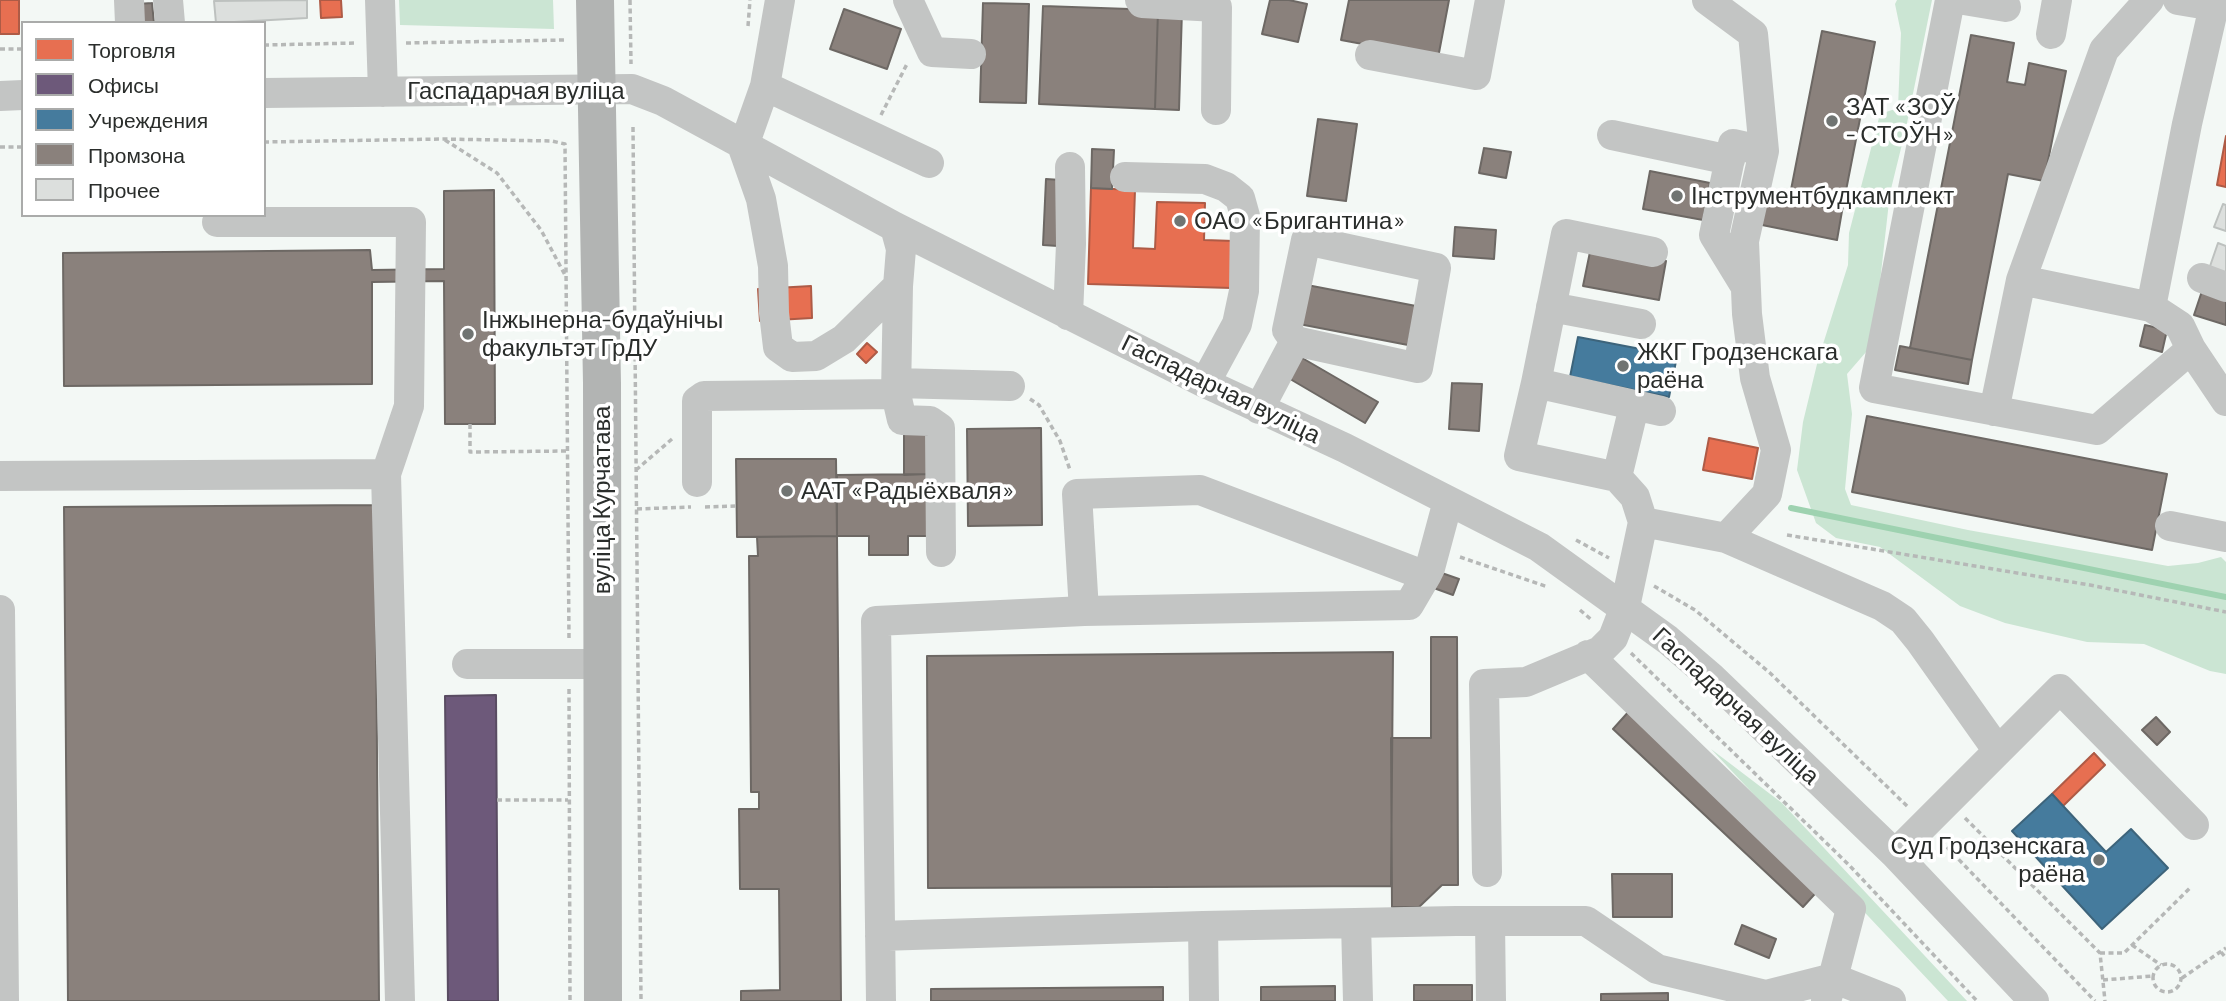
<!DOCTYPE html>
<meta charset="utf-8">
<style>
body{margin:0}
#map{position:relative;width:2226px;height:1001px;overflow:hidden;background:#f3f8f5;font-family:Barlow,sans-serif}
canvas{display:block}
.legend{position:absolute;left:21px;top:21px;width:245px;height:196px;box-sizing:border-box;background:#fff;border:2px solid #aaabaa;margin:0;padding:9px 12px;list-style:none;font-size:21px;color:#2a2d2b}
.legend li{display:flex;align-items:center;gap:14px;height:35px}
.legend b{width:35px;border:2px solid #aaabaa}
</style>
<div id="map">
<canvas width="2226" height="1001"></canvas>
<ul class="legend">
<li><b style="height:19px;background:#e76f51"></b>Торговля</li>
<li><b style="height:19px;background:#6d597a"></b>Офисы</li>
<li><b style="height:19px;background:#457b9d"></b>Учреждения</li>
<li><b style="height:19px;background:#8a817c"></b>Промзона</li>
<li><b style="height:19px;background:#dcdfdd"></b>Прочее</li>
</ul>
</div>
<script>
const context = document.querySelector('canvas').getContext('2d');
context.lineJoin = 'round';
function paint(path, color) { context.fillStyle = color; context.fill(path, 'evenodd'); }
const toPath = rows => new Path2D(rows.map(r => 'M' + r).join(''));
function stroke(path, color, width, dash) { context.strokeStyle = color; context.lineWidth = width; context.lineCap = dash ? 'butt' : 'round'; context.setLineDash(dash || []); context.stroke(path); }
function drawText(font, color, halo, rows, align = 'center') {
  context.font = font + ' Barlow,sans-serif'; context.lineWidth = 7; context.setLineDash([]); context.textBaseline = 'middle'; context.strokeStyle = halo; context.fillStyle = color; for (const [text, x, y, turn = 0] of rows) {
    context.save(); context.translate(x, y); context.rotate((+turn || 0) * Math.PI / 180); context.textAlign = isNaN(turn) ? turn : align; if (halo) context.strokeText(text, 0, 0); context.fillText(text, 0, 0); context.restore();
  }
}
paint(toPath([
 [399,0,553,0,554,29,400,25],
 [1897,0,1932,0,1906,128,1890,193,1873,344,1847,374,1852,414,1845,489,1851,505,1968,530,2168,566,2198,563,2221,557,2226,562,2226,674,2210,671,2144,644,2087,642,2005,623,1960,606,1880,547,1836,538,1816,523,1797,470,1803,422,1818,360,1848,265,1849,233,1880,114,1898,108,1901,33,1895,4],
 [1711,749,1782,803,1967,1001,1948,1001]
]), '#cbe5d3');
const shops = toPath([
 [0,0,19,0,19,34,0,34,0,0],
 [320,0,341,0,342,17,321,18,320,0],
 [2226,136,2226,187,2217,185,2226,136],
 [1091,188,1135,190,1133,248,1155,249,1157,202,1205,203,1204,240,1234,241,1232,288,1088,284,1091,188],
 [811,286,812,318,760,321,758,289,811,286],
 [867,343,877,352,866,363,857,354,867,343],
 [1709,438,1758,448,1752,479,1703,470,1709,438],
 [2094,753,2105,765,2063,806,2052,794,2094,753]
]);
paint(shops, '#e76f51');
stroke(shops, '#ae5b46', 2);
const offices = toPath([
 [496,695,498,1001,448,1001,445,696,496,695]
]);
paint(offices, '#6d597a');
stroke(offices, '#594c62', 2);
const public = toPath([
 [1578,337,1677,356,1669,397,1570,377,1578,337],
 [2052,794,2106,852,2131,829,2168,868,2102,929,2012,831,2052,794]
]);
paint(public, '#457b9d');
stroke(public, '#3d647b', 2);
const industry = toPath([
 [1270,0,1289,0,1307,4,1298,42,1262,34,1270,0],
 [1349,0,1449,0,1438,58,1341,40,1349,0],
 [152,3,154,23,138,23,137,4,152,3],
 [983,3,1029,4,1026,103,980,102,983,3],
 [1043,6,1158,10,1155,109,1039,104,1043,6],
 [844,9,901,29,887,69,830,49,844,9],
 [1158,10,1182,10,1179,110,1155,109,1158,10],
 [1822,31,1875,42,1842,211,1789,200,1822,31],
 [1971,35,2014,43,2007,82,2025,85,2029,63,2066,71,2044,181,2008,174,1972,360,1910,348,1971,35],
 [1318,119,1357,124,1346,201,1307,196,1318,119],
 [1484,148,1511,152,1506,178,1479,173,1484,148],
 [1092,149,1114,150,1112,189,1091,188,1092,149],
 [1650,171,1710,183,1703,220,1643,209,1650,171],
 [1046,179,1061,180,1058,246,1043,245,1046,179],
 [494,190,495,424,445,424,444,281,372,282,372,384,64,386,63,253,370,250,372,270,444,269,444,191,494,190],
 [1763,195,1842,211,1837,240,1757,224,1763,195],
 [1455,227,1496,230,1494,259,1453,256,1455,227],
 [1591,247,1666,261,1659,300,1583,286,1591,247],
 [1307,285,1416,306,1408,345,1299,324,1307,285],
 [2204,285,2226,293,2226,325,2194,315,2204,285],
 [2145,325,2167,330,2162,352,2140,346,2145,325],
 [1900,346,1972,360,1968,384,1895,370,1900,346],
 [1297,355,1378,402,1365,423,1285,376,1297,355],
 [1452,383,1482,384,1479,431,1449,429,1452,383],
 [1867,416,2167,474,2152,550,1852,492,1867,416],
 [1041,428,1042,525,968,526,967,429,1041,428],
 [904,434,927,434,927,474,904,475,904,434],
 [736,459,836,459,837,536,737,537,736,459],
 [927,474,928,536,908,536,908,555,869,555,869,536,837,536,837,475,927,474],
 [375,505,379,1001,68,1001,64,507,375,505],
 [837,536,841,1001,741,1001,741,991,780,990,779,889,740,889,739,809,759,809,759,792,751,792,749,556,758,556,757,537,837,536],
 [1436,571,1459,579,1453,595,1431,587,1436,571],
 [1431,637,1457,637,1458,885,1442,885,1419,907,1392,907,1391,738,1431,738,1431,637],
 [1393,652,1391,886,928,888,927,656,1393,652],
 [1631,709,1822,886,1803,907,1613,729,1631,709],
 [2156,717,2170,732,2157,745,2142,730,2156,717],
 [1612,874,1672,874,1672,917,1613,917,1612,874],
 [1742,925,1776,939,1769,958,1735,944,1742,925],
 [1414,985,1472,985,1472,1001,1414,1001,1414,985],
 [1335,986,1335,1001,1261,1001,1261,987,1335,986],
 [1163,987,1163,1001,931,1001,931,989,1163,987],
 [1668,993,1668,1001,1601,1001,1601,994,1668,993]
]);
paint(industry, '#8a817c');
stroke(industry, '#6d6864', 2);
stroke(toPath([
 [1791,508,2226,597]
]), '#9ed2b0', 6);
const building = toPath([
 [307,0,307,18,216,23,214,1,307,0],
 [2223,204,2226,205,2226,231,2214,227,2223,204],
 [2218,243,2226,246,2226,278,2208,272,2218,243]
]);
paint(building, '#dcdfdd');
stroke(building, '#bdc1bf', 2);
stroke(toPath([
 [630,0,631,64],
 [748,26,750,0],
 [406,43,564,40],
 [264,45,356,43],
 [0,49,23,49],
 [881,115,908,62],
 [633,127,641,1001],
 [445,140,497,173,541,230,565,275],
 [264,142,443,139,552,141,565,144,569,639],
 [0,147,23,147],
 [1030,399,1039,405,1060,441,1070,470],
 [470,424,470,452,568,451],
 [636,470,672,439],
 [705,507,737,506],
 [637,509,691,507],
 [1787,535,2090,585,2226,612],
 [1576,540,1609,558],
 [1460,557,1548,587],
 [1654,586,1695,610,1770,673,1909,808],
 [1580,610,1593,621],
 [1631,653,1849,865,1977,1001],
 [569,689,570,1001],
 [497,800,568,800],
 [1965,818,2100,953,2105,1001],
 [1941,841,2095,1001],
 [2132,945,2161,965],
 [2221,952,2226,958],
 [2100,953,2124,953,2190,888],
 '2153 978a14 14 0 1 1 28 0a14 14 0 1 1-28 0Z',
 [2182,978,2226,948],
 [2103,980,2153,976]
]), '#b6b8b7', 3.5, [5, 3.5]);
stroke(toPath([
 [129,0,130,23],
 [168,0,170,23],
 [380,0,383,92],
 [780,0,765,86,748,134,742,145,761,199,773,266,774,313,778,347,792,357,816,356,844,339,898,286],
 [908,0,932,52,971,54],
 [1140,0,1142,3,1217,7,1216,110],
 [1707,0,1753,34,1764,151,1744,241,1747,314,1755,378,1776,450,1767,494,1726,538],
 [1950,0,1874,388,2097,430,2191,349,2226,401],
 [1964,0,2006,7],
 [2178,0,2214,6],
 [2051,34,2057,0],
 [1370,55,1476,75,1490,0],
 [765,86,929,163],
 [264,93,632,89,663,101,895,227,1205,383,1345,448,1539,547,1668,640,1711,677,1895,854,2034,1001],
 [0,96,23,95],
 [1612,135,1730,160],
 [1125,177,1205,179,1226,187,1240,198,1245,216,1244,291,1237,324,1205,383],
 [217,222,411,222,409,406,386,474],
 [2202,278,2226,287],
 [2021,280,2104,50,2149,0],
 [1744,284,1714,235,1733,144,1764,151],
 [1551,307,1641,324],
 [1068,315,1071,244,1070,167],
 [2191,349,2180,326,2151,307,2187,124,2214,6,2212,0],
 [896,383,1010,386],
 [1536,383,1566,234,1653,252],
 [896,394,902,420,930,421,940,428,941,552],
 [1259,409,1295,341,1418,368,1436,268,1306,240,1287,330,1295,341],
 [1994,411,2021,280,2151,307],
 [1631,419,1617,477,1519,456,1536,383,1661,411],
 [0,476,386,474,400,1001],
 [1617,477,1635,497,1643,522,1726,538,1882,606,1903,620,1920,641,1998,751],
 [697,482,697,401,704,396,896,394,898,286,901,249,895,227],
 [2170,526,2226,537],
 [0,610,4,1001],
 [1084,611,1077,494,1200,490,1426,576,1430,568,1448,501],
 [1588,655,1851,909,1833,978,1891,1001],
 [467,664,603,664],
 [1895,854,2060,689,2194,825],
 [1487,872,1484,684,1526,682,1600,651,1613,638,1625,607,1643,522],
 [1490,921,1491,1001],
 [1356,923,1358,1001],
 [880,936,1203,926],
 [881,1001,876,621,1084,611,1409,605,1426,576],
 [1204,1001,1203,926,1456,921,1586,921,1657,969,1766,995,1833,978,1826,1001]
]), '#c3c5c4', 30);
stroke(toPath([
 [595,0,602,383,603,1001]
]), '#b2b4b3', 38);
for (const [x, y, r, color] of [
 [1832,121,7,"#707472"],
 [1677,196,7,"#707472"],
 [1180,221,7,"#707472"],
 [468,334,7,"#707472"],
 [1623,366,7,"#707472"],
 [787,491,7,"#707472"],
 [2099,860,7,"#707472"]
]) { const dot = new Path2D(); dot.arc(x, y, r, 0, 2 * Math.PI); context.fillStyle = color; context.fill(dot); stroke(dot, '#fff', 2.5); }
drawText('24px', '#2a2d2b', '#fff', [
 ["Гаспадарчая вуліца",516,91],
 ["Гаспадарчая вуліца",1221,389,26],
 ["вуліца Курчатава",602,500,-90],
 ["Гаспадарчая вуліца",1736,706,43]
]);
drawText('24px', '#2a2d2b', '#fff', [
 ["ЗАТ «ЗОЎ",1846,107],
 ["- СТОЎН»",1846,135],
 ["Інструментбудкамплект",1691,196],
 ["ОАО «Бригантина»",1194,221],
 ["Інжынерна-будаўнічы",482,320],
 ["факультэт ГрДУ",482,348],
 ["ЖКГ Гродзенскага",1637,352],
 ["раёна",1637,380],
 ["ААТ «Радыёхваля»",801,491],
 ["Суд Гродзенскага",2085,846,"right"],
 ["раёна",2085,874,"right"]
], 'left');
</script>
